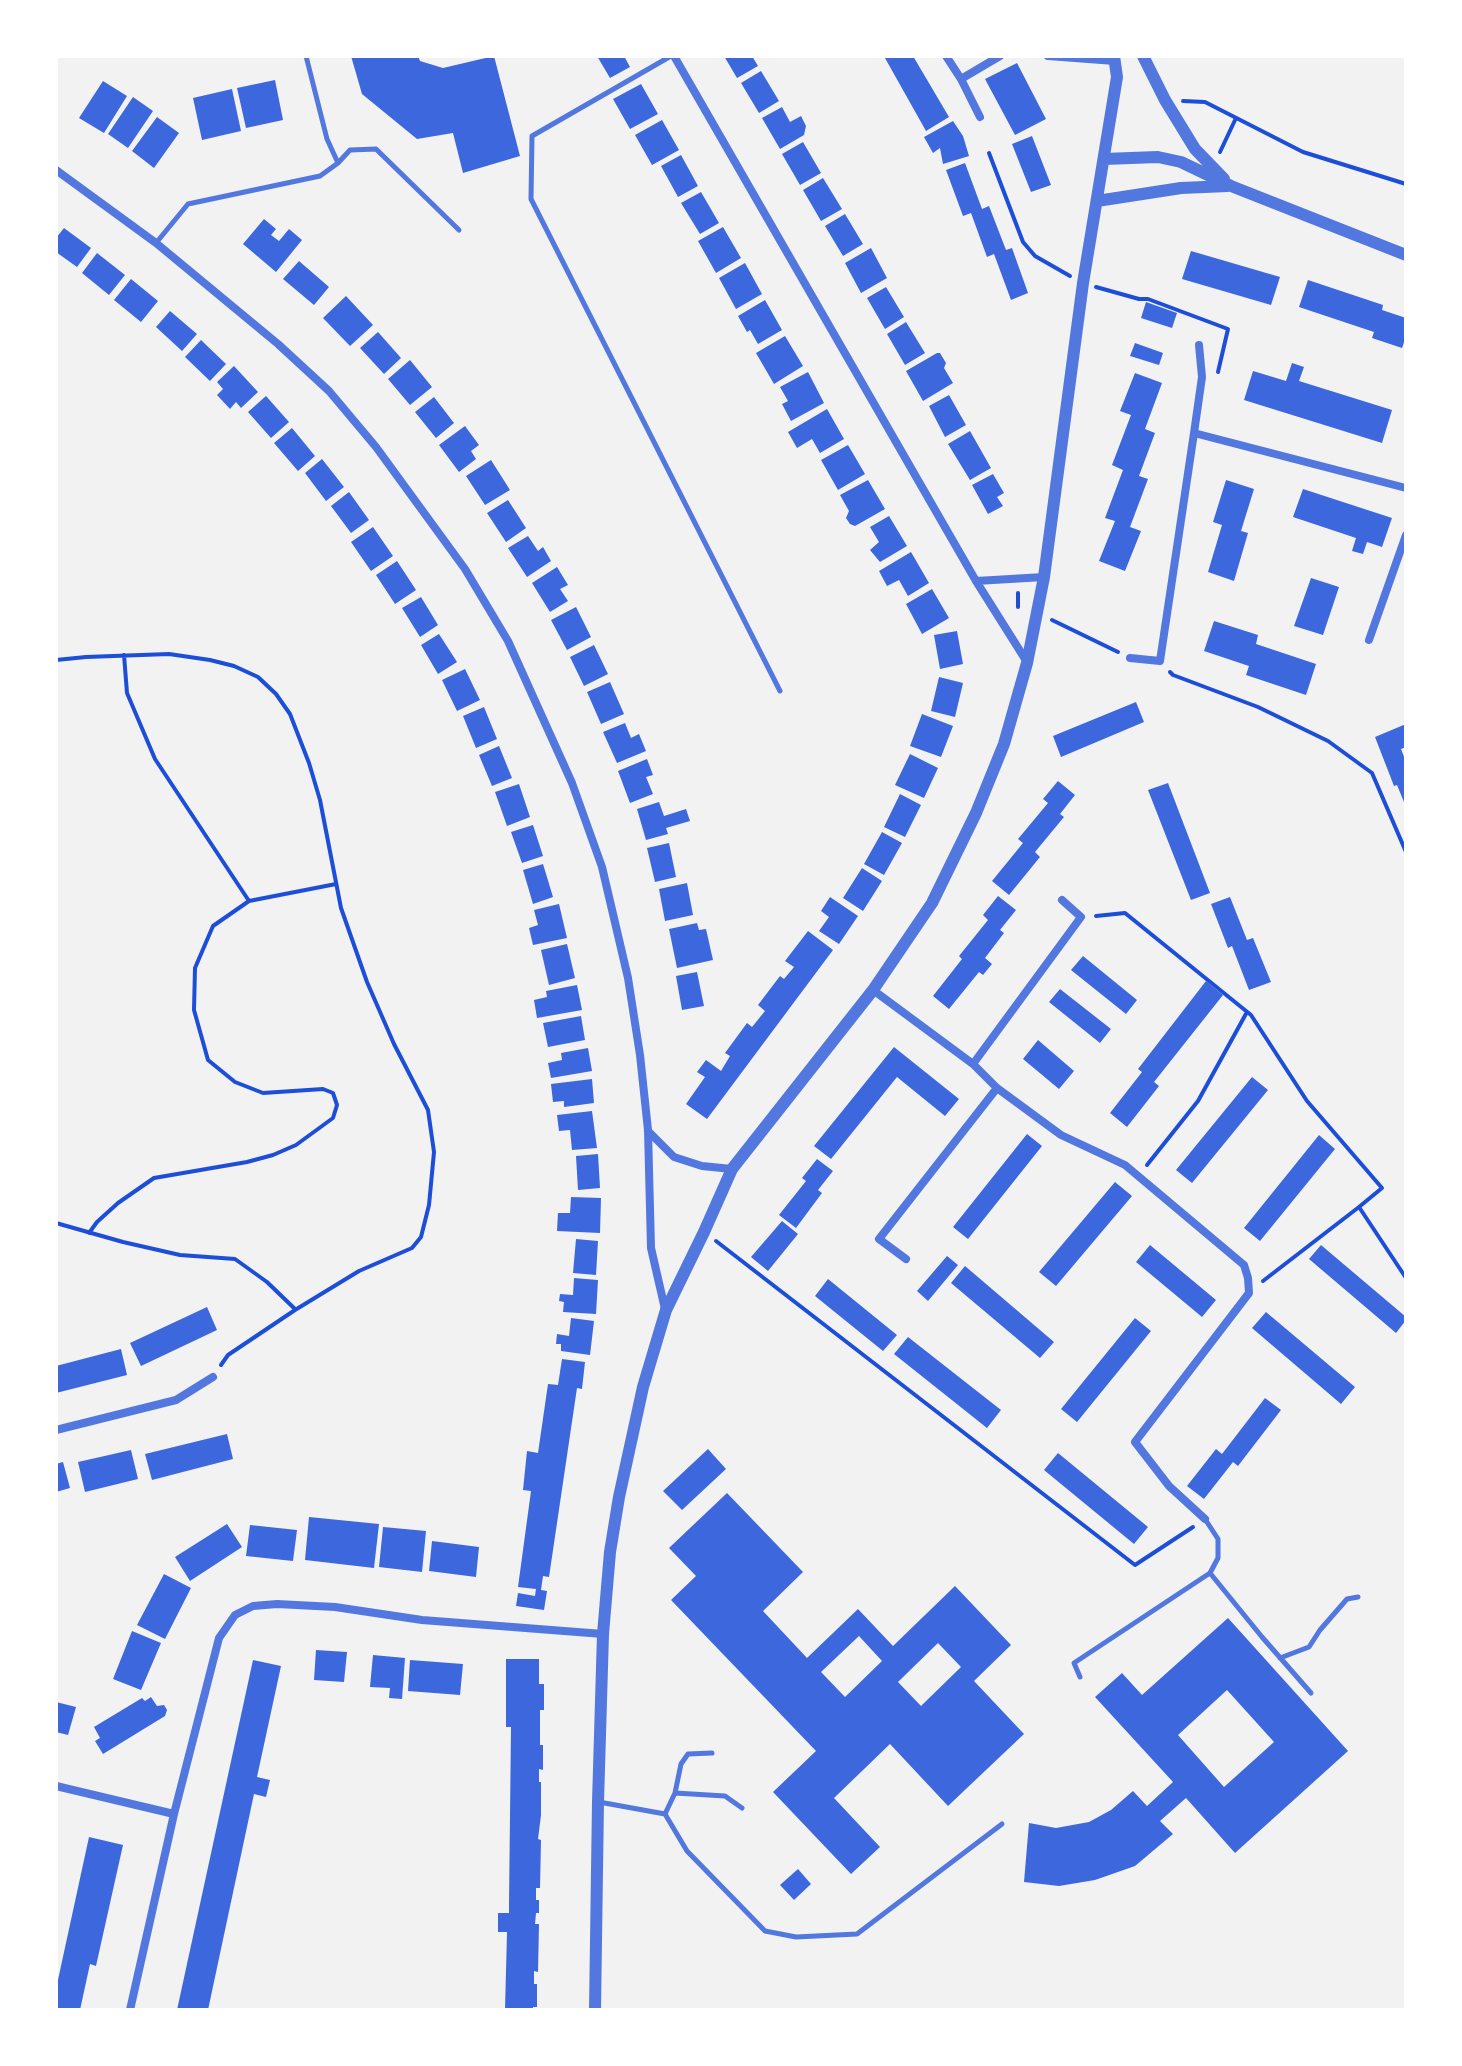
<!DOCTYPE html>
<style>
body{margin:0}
#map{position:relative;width:1462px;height:2066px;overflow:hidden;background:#f2f2f2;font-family:Barlow,sans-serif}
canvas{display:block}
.frame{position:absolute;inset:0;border:58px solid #fff;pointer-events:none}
</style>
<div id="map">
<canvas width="1462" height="2066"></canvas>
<div class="frame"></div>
</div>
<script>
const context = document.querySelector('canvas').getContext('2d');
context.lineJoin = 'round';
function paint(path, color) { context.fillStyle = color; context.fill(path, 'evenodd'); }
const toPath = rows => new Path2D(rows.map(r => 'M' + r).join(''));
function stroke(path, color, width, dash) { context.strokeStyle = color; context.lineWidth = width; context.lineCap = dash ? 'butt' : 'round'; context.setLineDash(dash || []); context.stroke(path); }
paint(toPath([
 [351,56,418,56,420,61,443,68,494,56,520,156,463,173,453,133,417,139,362,94],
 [597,56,624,56,630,67,610,78],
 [724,56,752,56,758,66,737,78],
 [889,56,913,56,949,117,926,131,885,58],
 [1017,63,1046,119,1015,135,985,79],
 [761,71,779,101,759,113,741,83],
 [275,80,283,120,246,128,237,88],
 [103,81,127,96,104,133,79,118],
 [641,84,658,114,630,129,613,99],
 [232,89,241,131,202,140,193,98],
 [133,97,153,111,128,148,108,134],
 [782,107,790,122,801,116,806,126,804,135,780,149,762,118],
 [157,117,179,133,154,168,132,151],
 [662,120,679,150,652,165,635,135],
 [953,121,963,136,969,156,943,164,940,148,933,153,924,137],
 [1032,136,1051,185,1031,192,1012,144],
 [803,142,821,173,800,185,782,154],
 [681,155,698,186,678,197,661,166],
 [965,163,982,209,989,206,1006,250,1012,248,1028,293,1011,300,994,254,987,257,971,213,963,216,946,170],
 [823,178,842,209,821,221,803,190],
 [701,192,719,223,700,234,681,203],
 [845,214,863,244,843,256,825,226],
 [264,219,276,229,271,235,279,241,289,229,302,240,276,272,243,244],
 [723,227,741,258,716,273,698,241],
 [64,228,91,248,77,267,56,252,56,238],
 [871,248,887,278,861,293,845,263],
 [1191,251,1280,277,1271,305,1182,279],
 [97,253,125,275,109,295,82,273],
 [299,261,329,287,314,305,283,279],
 [745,263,762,294,736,309,719,278],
 [131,279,158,301,141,322,114,300],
 [1308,280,1383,305,1382,310,1406,318,1406,337,1402,348,1372,338,1374,332,1299,307],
 [886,287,904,317,885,329,867,298],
 [346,296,373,325,350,346,323,318],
 [765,300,782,330,758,344,750,330,747,332,738,316],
 [1146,302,1177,313,1172,328,1141,318],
 [170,311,197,334,182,351,156,327],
 [906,322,925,353,905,365,887,334],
 [378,332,401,358,384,374,360,348],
 [785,336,803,366,774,384,756,353],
 [201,340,226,364,210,381,185,357],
 [1135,343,1163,353,1159,365,1130,356],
 [937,353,940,353,946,363,944,368,953,383,923,401,906,371],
 [410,360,432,387,410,405,388,379],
 [1292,363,1304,367,1299,381,1392,410,1382,443,1244,400,1253,371,1286,381],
 [234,366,258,392,241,408,236,402,230,409,217,395,223,389,217,382],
 [808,372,824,403,791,421,782,404,788,401,780,387],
 [1135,373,1162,383,1145,429,1155,433,1139,476,1148,479,1130,527,1141,531,1125,571,1099,561,1115,521,1105,518,1123,470,1112,465,1131,415,1120,411],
 [949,395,966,425,945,437,929,406],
 [266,396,289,422,271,438,248,412],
 [434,397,454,423,436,438,415,412],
 [827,409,844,439,820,453,812,439,797,448,788,432],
 [465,426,479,445,471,451,476,459,459,472,439,445],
 [292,428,315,456,298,471,274,443],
 [970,431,991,468,970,480,948,444],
 [848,445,865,474,838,490,821,460],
 [322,459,344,487,326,501,305,473],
 [491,460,510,490,485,505,466,476],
 [993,474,1004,493,997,497,1003,506,988,514,972,485],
 [868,480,885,509,855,526,850,524,846,518,849,511,840,495],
 [1226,480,1254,489,1241,531,1248,533,1234,581,1208,572,1222,525,1213,522],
 [1303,489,1392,518,1382,547,1367,542,1363,554,1352,551,1356,538,1293,517],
 [349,492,369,520,351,533,331,506],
 [508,500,526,528,506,542,487,513],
 [889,516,907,546,880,562,870,550,879,542,870,527],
 [373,527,393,556,371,571,351,542],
 [528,536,538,551,543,547,551,561,527,577,508,548],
 [911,552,929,583,908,596,899,580,887,586,879,571],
 [397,561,416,590,395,604,376,575],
 [557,567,568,585,560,589,568,601,550,612,532,583],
 [1311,578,1339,587,1323,635,1294,626],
 [932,589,949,618,922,634,906,604],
 [421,597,438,625,420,637,402,608],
 [576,607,591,637,567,650,551,620],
 [1214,621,1258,635,1256,644,1316,664,1306,695,1246,675,1249,666,1204,651],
 [957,631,963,664,940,669,934,635],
 [439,634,457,662,438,674,421,645],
 [594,645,608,674,584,686,570,657],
 [465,669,480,700,457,711,442,680],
 [939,677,963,683,955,717,931,711],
 [610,682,624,714,601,724,587,692],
 [1136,702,1144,722,1061,757,1053,736],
 [484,707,497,739,476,748,463,716],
 [922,714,953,726,941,757,910,746],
 [625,723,631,738,639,734,646,751,617,763,603,732],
 [1406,724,1406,747,1401,749,1406,762,1406,807,1397,785,1394,786,1375,737],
 [499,746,512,778,492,786,479,755],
 [910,754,938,768,924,798,895,785],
 [647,759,653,775,646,777,653,794,630,803,618,771],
 [1058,781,1075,795,1060,814,1064,817,1035,852,1040,857,1009,895,992,881,1023,843,1018,839,1048,803,1043,799],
 [1168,783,1210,893,1191,900,1148,790],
 [519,784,530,817,507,826,495,792],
 [900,794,921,805,905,837,884,827],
 [659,802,664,816,686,809,690,821,666,828,668,834,646,840,637,809],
 [533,825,543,856,522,863,511,832],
 [882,832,902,843,884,875,864,864],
 [669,843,676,877,655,882,647,848],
 [543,864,553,897,533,904,523,870],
 [862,868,882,881,863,911,843,898],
 [687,883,693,915,665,921,659,889],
 [998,896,1016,910,1000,930,1004,933,985,958,992,964,983,975,979,972,949,1009,933,996,962,959,959,956,988,920,983,915],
 [830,897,858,916,839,944,819,931,829,917,821,911],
 [1230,897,1247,940,1253,938,1271,982,1249,990,1232,946,1228,948,1211,904],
 [559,904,567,938,533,945,529,928,538,925,534,910],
 [697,923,699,930,706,929,713,960,677,968,669,929],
 [808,931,833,950,707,1119,686,1104,705,1077,697,1072,706,1060,721,1071,730,1056,725,1053,747,1023,752,1027,765,1011,758,1005,780,976,784,979,794,967,785,961],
 [567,944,575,978,549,985,541,950],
 [1083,956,1137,1000,1126,1014,1071,970],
 [697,972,704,1006,682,1010,676,976],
 [1206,981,1223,995,1154,1082,1159,1086,1127,1127,1110,1113,1142,1072,1138,1069],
 [577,985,582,1010,537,1018,534,1000,547,997,546,991],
 [1060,989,1111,1029,1100,1043,1049,1002],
 [581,1016,585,1040,548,1047,543,1023],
 [1038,1040,1074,1071,1059,1089,1023,1059],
 [894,1047,959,1099,945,1116,897,1077,831,1159,814,1146],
 [588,1048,592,1071,551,1078,548,1063,562,1060,561,1053],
 [1252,1077,1268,1090,1192,1183,1176,1170],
 [592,1079,594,1103,564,1107,564,1101,553,1102,551,1084],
 [592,1111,597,1148,572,1150,570,1130,559,1131,557,1115],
 [1027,1134,1042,1146,968,1239,953,1227],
 [1319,1135,1335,1149,1260,1241,1244,1228],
 [598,1154,600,1188,578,1190,576,1156],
 [817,1159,833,1171,818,1190,822,1193,796,1228,779,1215,806,1181,802,1178],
 [1115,1182,1132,1196,1056,1286,1039,1272],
 [571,1197,601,1198,600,1233,557,1231,558,1213,570,1213],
 [782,1221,798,1234,768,1271,751,1257],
 [576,1239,598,1241,596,1275,573,1273],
 [1150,1245,1216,1300,1202,1317,1136,1262],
 [1321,1245,1406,1317,1406,1320,1396,1333,1309,1259],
 [947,1256,958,1265,928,1301,917,1291],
 [965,1266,1054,1342,1040,1358,951,1283],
 [574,1278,598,1280,596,1314,563,1312,564,1302,559,1301,560,1294,573,1295],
 [828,1279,897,1335,883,1351,815,1296],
 [207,1307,217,1330,141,1366,130,1343],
 [1266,1312,1355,1387,1341,1404,1252,1328],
 [571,1318,594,1321,590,1355,561,1351,561,1344,556,1344,557,1334,569,1336],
 [1135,1318,1151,1331,1077,1422,1061,1409],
 [908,1337,1001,1410,987,1428,894,1354],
 [121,1349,127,1375,56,1393,56,1366],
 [562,1359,585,1362,582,1389,577,1388,549,1577,543,1576,541,1590,547,1591,544,1610,516,1606,518,1593,535,1596,536,1589,518,1587,531,1491,523,1490,527,1451,538,1453,548,1384,558,1385],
 [1265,1398,1281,1410,1238,1466,1233,1462,1204,1499,1187,1486,1216,1449,1222,1454],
 [227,1434,233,1459,152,1480,145,1454],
 [708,1449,726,1469,682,1510,663,1491],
 [131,1450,138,1479,85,1492,78,1462],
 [1058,1453,1148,1527,1134,1544,1044,1470],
 [63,1462,70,1488,56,1492,56,1464],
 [727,1493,803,1572,763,1611,807,1658,858,1609,893,1646,955,1586,1011,1645,974,1681,1024,1734,948,1806,890,1744,834,1798,880,1847,851,1874,773,1792,816,1751,671,1600,696,1576,669,1548],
 [859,1636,882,1661,845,1697,821,1672],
 [938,1643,961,1667,921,1706,898,1682],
 [309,1517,379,1524,374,1568,305,1560],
 [227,1524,242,1547,190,1581,175,1557],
 [250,1525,297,1530,293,1561,246,1556],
 [383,1527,426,1531,422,1572,379,1567],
 [432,1541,479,1547,476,1577,429,1571],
 [164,1574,191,1588,165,1639,137,1625],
 [1228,1618,1348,1751,1235,1853,1186,1798,1160,1821,1173,1834,1135,1866,1095,1880,1059,1886,1024,1882,1029,1823,1056,1828,1089,1822,1111,1810,1133,1791,1147,1806,1173,1782,1095,1697,1122,1673,1142,1695],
 [1227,1690,1274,1742,1224,1787,1178,1735],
 [132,1631,161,1643,141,1690,113,1679],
 [316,1650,347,1652,344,1682,314,1680],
 [373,1655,405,1658,402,1699,389,1698,390,1688,370,1687],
 [506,1659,539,1659,539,1684,544,1684,544,1710,540,1710,540,1745,543,1745,543,1770,539,1769,539,1782,541,1782,541,1815,538,1839,541,1840,540,1888,536,1888,536,1900,539,1900,539,1913,536,1913,535,1924,539,1924,538,1972,534,1971,534,1984,537,1984,537,2007,533,2007,533,2010,505,2010,507,1932,498,1932,498,1913,509,1913,509,1904,511,1727,506,1727],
 [253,1660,281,1666,257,1777,270,1780,266,1797,254,1794,208,2010,177,2010],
 [410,1660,463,1664,460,1695,408,1691],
 [151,1697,157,1706,164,1705,167,1710,165,1716,103,1754,95,1741,100,1738,94,1727,142,1698,145,1701],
 [56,1702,76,1707,68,1735,56,1732],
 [89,1837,123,1845,96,1966,90,1964,80,2010,56,2010,56,1989],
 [798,1869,811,1884,794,1900,780,1885]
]), '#3d67dc');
stroke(toPath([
 [1183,101,1205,102,1303,152,1406,184],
 [1220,152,1236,118],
 [989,153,1023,242,1035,256,1070,276],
 [1096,287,1139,299,1148,299,1228,329,1218,372],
 [1018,607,1018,593],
 [1052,620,1118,652],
 [124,655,127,693,155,759,249,901],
 [56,660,86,657,169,654,210,660,234,666,258,677,276,694,290,714,309,763,320,800,341,908,367,982,394,1044,428,1110,434,1152,429,1205,421,1237,412,1248,359,1271,295,1310,228,1355,221,1365],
 [1170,672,1173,675,1258,707,1328,741,1372,773,1406,852],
 [1096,916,1125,913,1251,1015,1307,1101,1382,1188,1359,1207,1406,1278],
 [1147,1165,1198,1101,1247,1012],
 [56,1223,123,1242,180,1255,235,1259,267,1282,295,1309],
 [89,1233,97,1222,118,1203,154,1178,247,1162,273,1155,296,1145,333,1118,337,1105,333,1093,323,1089,263,1093,235,1082,208,1060,194,1010,195,968,213,926,249,901,336,884],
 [716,1241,1135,1565,1193,1527],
 [1263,1281,1359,1207]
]), '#1d4ed8', 4);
stroke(toPath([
 [306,56,327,139,338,163],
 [671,56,532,136,531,199,780,691],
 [156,243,188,204,320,176,338,163,350,150,376,149,459,230],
 [1210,1573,1262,1637,1311,1693],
 [1280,1658,1309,1647,1320,1630,1347,1599,1358,1597],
 [1080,1677,1074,1663,1210,1573,1218,1558,1218,1539,1205,1519],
 [675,1793,681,1764,688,1754,712,1753],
 [599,1802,665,1814,687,1851,765,1931,796,1937,857,1934,1002,1824],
 [665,1814,675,1793,725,1796,742,1808]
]), '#5277de', 5);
stroke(toPath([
 [674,56,976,581,1027,662],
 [946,56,961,79,980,117],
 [1048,56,1115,61],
 [961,79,1000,56],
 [56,170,156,243,278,344,329,391,376,447,465,569,508,641,572,783,602,867,628,978,640,1055,648,1130,651,1248,665,1309],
 [1194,433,1202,377,1199,345],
 [976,581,1044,577],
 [1369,640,1406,535],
 [1130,658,1160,661,1194,433,1406,488],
 [873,990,973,1064,997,1088,1061,1135,1125,1165,1244,1265,1248,1278,1249,1293,1135,1442,1169,1486,1205,1519],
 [973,1064,1081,917,1062,900],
 [648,1131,674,1157,702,1166,732,1169],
 [906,1259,879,1239,997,1088],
 [56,1430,176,1400,213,1377],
 [56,1786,174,1814],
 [130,2010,174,1814,219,1638,235,1615,253,1606,277,1604,335,1607,422,1620,603,1634]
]), '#5277de', 8);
stroke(toPath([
 [1143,56,1165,100,1195,149,1224,179],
 [1104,159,1158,157,1181,162,1231,186,1406,255],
 [1097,201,1181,188,1228,186],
 [595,2010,598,1802,603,1634,610,1552,619,1497,643,1387,666,1310,704,1232,732,1169,873,990,932,903,976,813,1004,744,1027,663,1044,577,1083,283,1117,77,1114,56]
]), '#5277de', 12);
</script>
